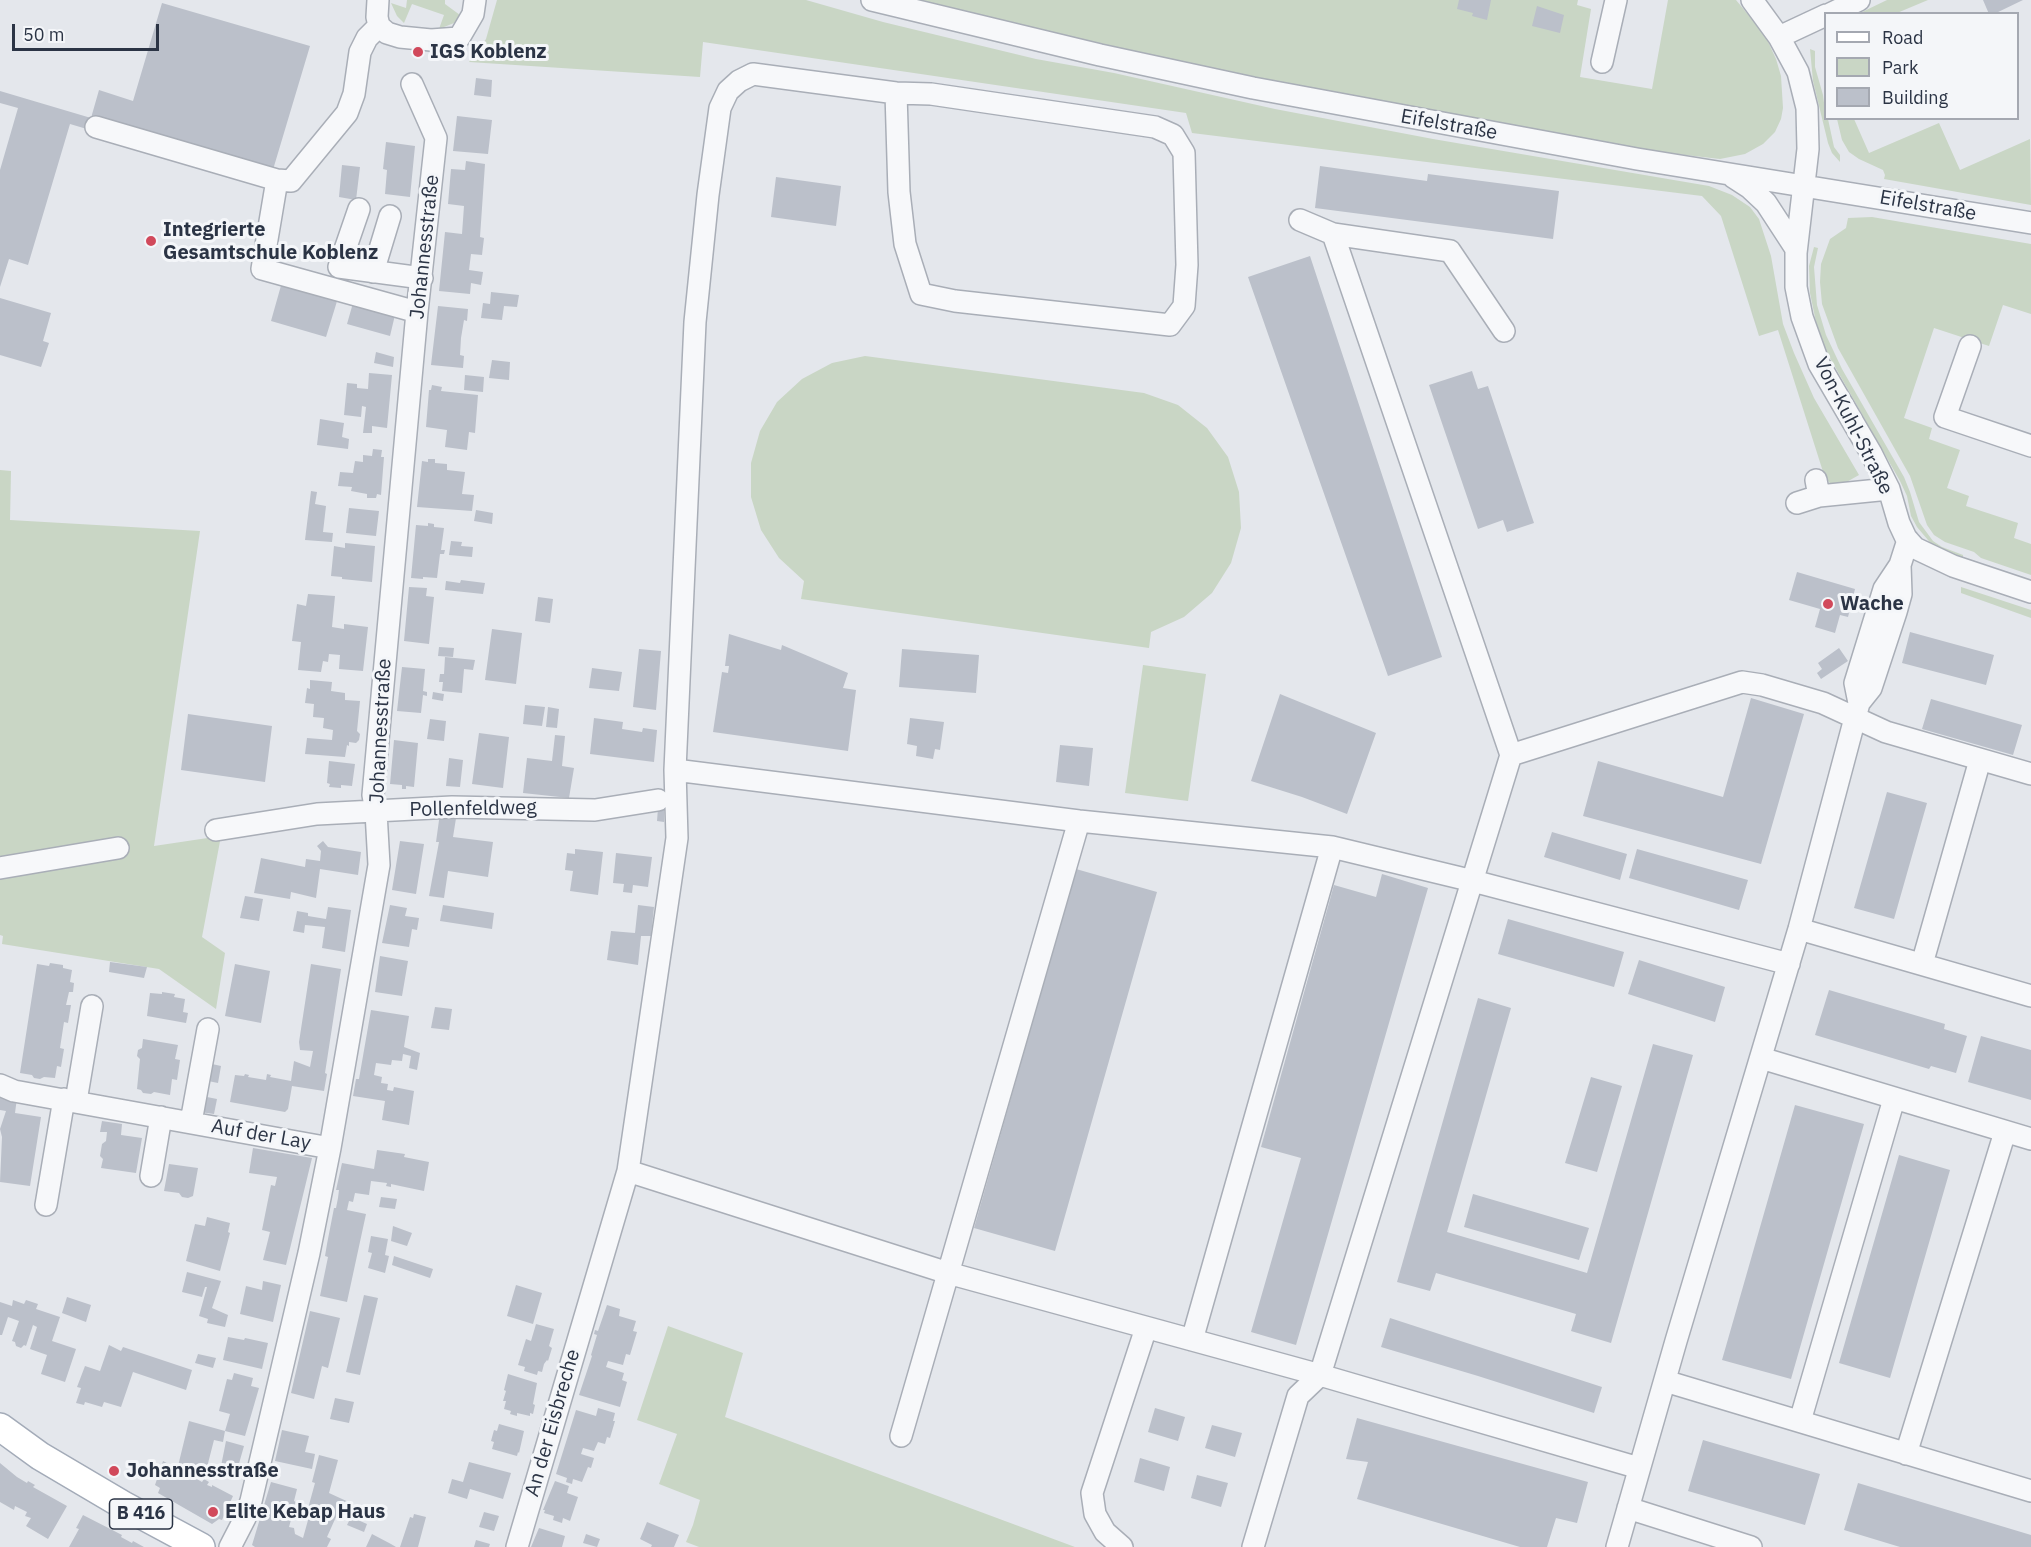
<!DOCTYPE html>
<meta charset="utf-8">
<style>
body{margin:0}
#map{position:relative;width:2031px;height:1547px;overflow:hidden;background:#e4e7ec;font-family:"IBM Plex Sans",sans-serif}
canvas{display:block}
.legend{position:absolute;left:1824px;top:12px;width:195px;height:108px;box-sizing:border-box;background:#f4f6f9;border:2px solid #a4a8b1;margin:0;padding:8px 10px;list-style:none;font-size:18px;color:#2b3445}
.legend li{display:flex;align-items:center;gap:12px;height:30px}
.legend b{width:30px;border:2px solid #a4a8b1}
.scale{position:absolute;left:12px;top:24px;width:147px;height:27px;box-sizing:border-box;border:3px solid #2b3445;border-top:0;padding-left:8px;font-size:18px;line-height:21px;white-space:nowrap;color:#2b3445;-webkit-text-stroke:4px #f4f6f9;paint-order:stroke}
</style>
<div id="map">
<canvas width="2031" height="1547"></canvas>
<ul class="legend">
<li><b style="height:8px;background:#fff"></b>Road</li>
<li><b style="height:16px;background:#c9d6c5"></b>Park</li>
<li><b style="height:16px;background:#bbc0ca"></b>Building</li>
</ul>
<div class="scale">50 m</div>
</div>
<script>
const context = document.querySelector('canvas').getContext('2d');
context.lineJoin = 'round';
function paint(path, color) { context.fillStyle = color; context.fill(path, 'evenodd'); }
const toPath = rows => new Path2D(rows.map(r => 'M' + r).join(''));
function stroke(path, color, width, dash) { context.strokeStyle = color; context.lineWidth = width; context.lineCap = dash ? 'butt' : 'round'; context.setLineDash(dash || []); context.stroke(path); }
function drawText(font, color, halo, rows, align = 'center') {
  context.font = font + ' "IBM Plex Sans",sans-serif'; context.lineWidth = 6; context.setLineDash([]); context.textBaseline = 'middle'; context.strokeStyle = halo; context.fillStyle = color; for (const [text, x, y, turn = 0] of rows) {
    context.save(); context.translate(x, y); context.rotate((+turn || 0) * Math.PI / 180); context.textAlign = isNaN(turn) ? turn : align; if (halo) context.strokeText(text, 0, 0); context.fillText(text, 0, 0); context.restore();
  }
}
paint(toPath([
 [407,0,445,0,445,4,460,15,454,23,439,29,444,15,412,4,404,23,397,16,391,3,406,8],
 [497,0,806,0,883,22,1036,59,1114,73,1275,109,1433,139,1709,186,1732,195,1750,207,1759,219,1771,256,1783,324,1794,353,1814,398,1859,475,1843,484,1830,483,1825,478,1778,330,1759,336,1721,216,1702,196,1192,133,1186,113,703,42,700,77,469,62,486,39],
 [909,0,1578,0,1577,5,1591,9,1580,77,1652,89,1668,0,1736,0,1765,35,1776,59,1781,76,1783,108,1781,119,1775,132,1763,144,1745,154,1720,159,1668,153,1546,134,1237,75,997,22],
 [1887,0,1928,0,1897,13,1860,13],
 [1810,49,1815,51,1815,67,1823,95,1826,118,1828,119,1834,147,1840,155,1840,162,1832,153,1828,143,1813,81],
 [1837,119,1854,119,1869,153,1939,123,1960,170,2030,139,2031,205,1884,179,1885,175,1883,170,1859,159,1849,152,1842,140],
 [1872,217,2031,244,2031,314,2003,305,1989,346,1934,328,1904,418,1932,428,1929,439,1960,450,1947,488,1969,496,1966,506,2018,523,2014,538,2031,544,2031,575,1981,558,1974,552,1945,542,1934,535,1927,525,1910,476,1838,348,1822,304,1820,282,1821,264,1830,239,1846,228,1848,218],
 [1814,247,1818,248,1814,267,1817,305,1826,335,1842,369,1904,477,1910,492,1919,522,1933,541,1942,547,1963,555,1963,559,1933,546,1917,527,1911,516,1907,496,1900,481,1826,351,1817,327,1810,293,1809,266],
 [865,356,1144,393,1178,405,1207,428,1228,457,1239,492,1241,528,1231,563,1212,593,1184,617,1151,632,1149,648,801,599,804,581,779,558,761,530,751,497,751,463,760,431,777,402,802,379,832,363],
 [0,470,11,471,10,520,200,531,154,846,221,836,202,937,225,953,216,1009,159,969,2,944,3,936,0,935],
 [1961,587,2031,610,2031,618,1961,593],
 [1143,665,1206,674,1188,801,1125,793],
 [668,1326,743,1353,725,1417,1075,1547,699,1547,686,1542,693,1525,700,1500,659,1484,677,1434,637,1420]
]), '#c9d6c5');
paint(toPath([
 [1459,0,1491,0,1487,20,1472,16,1473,13,1457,9],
 [1983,0,2023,0,1994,14,1989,14],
 [162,3,310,46,269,183,70,124,28,265,9,259,0,287,0,170,18,108,0,103,0,91,91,118,99,90,133,101],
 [1537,6,1564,15,1560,33,1532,26],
 [476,78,492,80,491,97,474,95],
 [457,116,492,120,488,154,453,151],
 [386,142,415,146,410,197,385,194,387,170,383,169],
 [466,161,485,164,480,237,484,238,482,255,471,254,469,270,483,272,481,285,471,283,470,294,439,291,445,232,462,234,464,206,448,204,451,169,465,170],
 [342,165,360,167,356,200,339,197],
 [1320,166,1427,181,1428,174,1559,191,1553,239,1315,208],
 [776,177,841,186,836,226,771,217],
 [1310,256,1442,657,1388,676,1248,277],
 [282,282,338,298,326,337,271,321],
 [491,292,519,295,517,307,504,306,502,320,481,318,483,303,490,304],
 [0,298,51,313,43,341,49,343,41,367,0,355],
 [353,303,395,315,390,336,347,324],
 [438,306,468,309,467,321,464,320,461,338,460,355,464,356,463,368,431,365],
 [376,352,394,357,393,367,374,363],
 [492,360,510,362,509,380,489,378],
 [1472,371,1478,389,1488,386,1534,523,1507,532,1503,520,1478,529,1429,385],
 [369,373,392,375,387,428,372,426,372,433,363,433,366,407,362,406,361,417,344,415,347,383,357,384,357,388,368,389],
 [465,375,484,377,483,392,464,390],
 [432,385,442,387,441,391,478,395,475,433,469,432,467,450,445,447,447,430,426,427,429,390,431,390],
 [320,419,344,423,342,437,349,439,348,449,317,445],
 [373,449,382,450,381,457,384,457,381,495,377,494,376,498,367,498,367,494,351,491,352,487,338,486,340,472,353,473,355,461,363,462,363,455,372,456],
 [428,459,435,459,435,463,447,464,447,470,465,472,462,494,474,495,472,511,417,507,422,461,428,462],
 [311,491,317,492,315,504,326,506,323,532,333,533,332,542,305,540],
 [349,508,379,511,376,536,346,533],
 [476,510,493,513,492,524,474,521],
 [428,523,434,524,434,527,444,528,441,550,445,550,444,554,440,554,437,578,423,577,423,579,411,578,416,525,428,526],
 [451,541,462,542,461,546,473,547,472,557,449,555],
 [345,543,375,546,372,582,342,579,342,577,331,576,334,546,345,548],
 [1797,572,1855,589,1848,617,1840,615,1835,633,1815,627,1820,609,1789,600],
 [461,580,485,583,483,594,445,590,446,581,460,583],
 [409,587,427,588,426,596,434,597,429,644,404,641],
 [308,594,335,596,332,627,344,629,344,624,368,627,363,671,339,669,340,655,329,654,328,662,323,661,321,672,298,670,301,642,292,641,297,604,306,606],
 [538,597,553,599,550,623,535,621],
 [492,629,522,633,516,684,485,680],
 [1910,632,1994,655,1986,685,1902,663],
 [729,634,781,650,782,645,848,673,843,688,856,690,848,751,713,732,722,672,728,673,729,666,725,666],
 [439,647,454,648,453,657,438,656],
 [1839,648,1848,661,1821,679,1817,673,1822,669,1818,663],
 [639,649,661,651,656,710,633,707],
 [902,649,979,655,976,693,899,687],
 [445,657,475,660,473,670,464,669,462,693,442,691,443,682,439,682,440,674,444,674],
 [402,667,425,669,423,691,427,692,427,696,423,695,421,713,397,711],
 [592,668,622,672,619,691,589,688],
 [310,680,332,682,331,691,345,693,345,700,360,701,357,731,360,734,359,740,356,743,349,742,349,746,347,745,345,757,305,754,307,738,332,740,333,730,323,728,324,718,313,717,314,704,305,703,307,688,310,689],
 [433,692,444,694,443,701,432,699],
 [1280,694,1376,733,1347,814,1302,797,1251,781],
 [1751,698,1804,714,1761,864,1583,816,1598,761,1723,797],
 [1931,699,2022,725,2013,755,1922,729],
 [525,705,545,707,542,726,523,724],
 [548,707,559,709,557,728,546,727],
 [188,714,272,726,265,782,181,770],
 [594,718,623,722,622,729,642,732,643,728,657,730,654,762,590,754],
 [910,718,944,722,940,750,935,749,933,759,916,756,917,746,907,744],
 [430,719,446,721,444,741,427,739],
 [479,733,509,737,503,788,472,784],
 [555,735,565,736,562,766,574,768,569,798,523,793,527,758,552,761],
 [394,740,418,743,414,787,406,786,406,789,402,789,402,785,390,784],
 [1060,745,1093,748,1089,786,1056,782],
 [449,758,463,760,460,787,446,786],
 [329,761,355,764,352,786,341,785,341,788,329,787,330,784,327,783],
 [1887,792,1927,803,1894,919,1854,908],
 [658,808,664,808,664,822,657,821],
 [457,812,453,837,493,842,488,877,448,871,444,898,429,896,439,842,436,842,440,813],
 [1552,832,1627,854,1620,880,1544,857],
 [323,841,328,847,361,852,358,875,320,869,316,898,291,892,290,899,254,893,261,858,305,867,306,859,320,861,321,851,317,846],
 [400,841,424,844,416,894,392,890],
 [575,849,603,852,598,895,570,891,573,871,565,870,567,853,575,854],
 [1637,849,1748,880,1739,910,1629,878],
 [616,853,652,857,648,887,633,885,632,893,623,892,624,884,613,883],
 [1076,869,1157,892,1055,1251,974,1228],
 [1382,874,1428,888,1296,1345,1251,1332,1301,1158,1261,1147,1334,885,1376,897],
 [245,896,263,899,259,921,240,918],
 [390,905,407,908,405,916,419,918,417,930,412,929,409,947,382,943],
 [443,905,494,913,492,929,440,921],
 [638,905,654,907,651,936,641,936,638,965,607,960,611,931,635,933],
 [328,907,351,910,345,952,322,948,325,927,305,925,304,933,293,931,297,911,308,913,308,916,326,919],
 [1508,919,1624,952,1614,987,1498,954],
 [380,956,408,961,402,996,375,992],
 [1639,960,1725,987,1715,1022,1628,994],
 [110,962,147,967,144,978,109,972],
 [50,963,63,965,63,968,72,970,70,982,74,983,73,992,69,992,66,1005,71,1005,68,1023,64,1022,60,1048,64,1049,61,1067,57,1066,55,1078,44,1077,40,1079,34,1078,32,1075,20,1073,37,964,49,966],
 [235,964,270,971,261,1023,225,1016],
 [311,964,341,969,325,1073,327,1074,324,1091,292,1086,288,1109,285,1112,230,1102,235,1075,244,1076,245,1074,249,1075,248,1077,266,1080,267,1074,271,1075,270,1077,291,1081,294,1061,310,1067,313,1051,300,1050,299,1042],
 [1829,990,1945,1024,1944,1029,1967,1036,1956,1073,1931,1066,1929,1069,1815,1035],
 [162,992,175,994,174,997,185,999,183,1012,188,1013,186,1023,147,1016,150,993,162,994],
 [1478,998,1511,1008,1447,1232,1587,1273,1653,1044,1693,1055,1611,1343,1571,1331,1576,1314,1436,1273,1430,1291,1397,1282],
 [435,1007,452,1009,449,1030,431,1028],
 [371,1010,409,1016,404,1047,420,1053,417,1070,409,1068,411,1056,403,1054,402,1061,392,1060,391,1065,376,1063,374,1075,382,1077,381,1083,388,1084,387,1090,393,1091,394,1087,414,1091,409,1125,382,1120,385,1101,353,1096,356,1079,359,1079],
 [1981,1036,2031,1050,2031,1100,1968,1082],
 [143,1039,178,1045,175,1059,180,1060,177,1080,172,1079,170,1095,154,1092,151,1094,143,1093,141,1090,137,1089,140,1059,137,1056,138,1050,142,1048],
 [212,1064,221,1066,218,1083,208,1081],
 [1591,1077,1622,1086,1597,1172,1565,1163],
 [0,1095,17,1098,15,1113,41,1117,30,1186,0,1182,2,1137,0,1129,6,1111,0,1110],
 [202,1096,217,1099,214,1114,200,1112],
 [1795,1105,1864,1124,1791,1379,1722,1360],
 [102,1121,122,1124,121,1135,142,1138,136,1173,101,1168,103,1159,100,1156,102,1144,106,1141,107,1132,100,1132],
 [253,1148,312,1158,286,1265,263,1260,270,1232,262,1230,271,1185,275,1186,277,1177,249,1173],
 [377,1150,405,1154,404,1157,429,1162,424,1191,400,1186,391,1184,391,1187,386,1186,387,1183,371,1181,369,1195,355,1193,353,1202,349,1201,347,1210,366,1214,347,1302,320,1296,328,1257,325,1256,327,1244,334,1208,336,1208,338,1198,339,1190,336,1190,342,1163,374,1169],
 [1899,1155,1950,1170,1890,1378,1839,1363],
 [169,1164,198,1168,193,1196,188,1198,182,1197,179,1193,164,1191],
 [1473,1194,1589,1228,1579,1260,1464,1227],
 [381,1197,397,1199,395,1209,379,1207],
 [207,1217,230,1223,228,1232,230,1233,220,1271,186,1261,195,1224,205,1226],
 [393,1226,412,1233,407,1246,391,1241],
 [371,1236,388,1239,385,1255,389,1256,385,1273,368,1268,372,1253,368,1252],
 [394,1256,433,1269,430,1278,392,1265],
 [187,1272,221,1281,212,1308,228,1315,225,1327,207,1323,208,1319,199,1316,207,1287,205,1287,202,1297,182,1292],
 [263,1281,281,1285,273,1322,240,1314,246,1286,262,1290],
 [516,1285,542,1293,533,1324,507,1316],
 [364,1295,378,1298,360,1375,346,1372],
 [67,1297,91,1305,86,1322,62,1313],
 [13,1300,24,1304,26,1300,38,1304,36,1309,60,1317,52,1341,76,1349,65,1382,41,1374,47,1355,30,1349,37,1327,33,1325,26,1346,24,1345,21,1348,16,1346,15,1342,12,1341,19,1321,8,1317,2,1335,0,1335,0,1302,12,1306],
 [607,1305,620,1309,619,1316,636,1321,633,1331,637,1332,630,1355,626,1354,623,1365,608,1361,606,1367,624,1373,622,1380,627,1382,620,1407,579,1395,592,1356,591,1355,597,1335,594,1334,595,1330,598,1331],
 [310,1311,340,1318,328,1368,322,1366,314,1399,291,1393],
 [1390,1318,1602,1387,1594,1413,1478,1376,1381,1347],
 [536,1324,554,1329,549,1346,552,1348,548,1361,547,1360,544,1364,542,1372,538,1371,537,1375,524,1371,525,1367,518,1365,526,1339,531,1341],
 [228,1337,244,1340,245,1338,268,1343,262,1369,223,1360],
 [109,1345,121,1351,123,1347,192,1370,186,1390,133,1372,121,1407,104,1402,102,1407,85,1402,84,1405,76,1403,81,1388,77,1387,85,1366,100,1371],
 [198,1354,216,1358,213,1368,195,1363],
 [234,1373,253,1378,251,1386,259,1388,245,1436,225,1431,230,1414,219,1411,227,1379,232,1380],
 [508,1374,537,1383,533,1404,535,1405,533,1414,530,1413,530,1416,517,1413,517,1416,510,1414,511,1411,504,1409,506,1401,503,1401,506,1391,504,1390],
 [335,1398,354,1402,349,1423,330,1419],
 [598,1408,615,1413,613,1421,615,1421,610,1438,607,1437,605,1444,598,1442,594,1451,583,1448,581,1454,594,1458,591,1468,588,1467,582,1482,573,1479,572,1484,566,1482,567,1478,556,1474,576,1410,596,1416],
 [1155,1408,1185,1417,1178,1441,1148,1432],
 [1357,1418,1588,1482,1577,1523,1556,1518,1547,1547,1520,1547,1357,1499,1368,1462,1346,1459],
 [189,1421,225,1431,223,1442,214,1440,205,1475,191,1471,190,1475,202,1482,204,1479,209,1482,207,1485,212,1487,212,1485,233,1496,222,1520,219,1519,212,1524,158,1493,160,1488,155,1485,163,1461,176,1468,178,1466],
 [499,1424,524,1431,519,1453,518,1452,517,1456,492,1449,494,1442,491,1441,494,1430,497,1431],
 [1212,1425,1242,1433,1235,1457,1205,1448],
 [282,1430,309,1436,305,1452,315,1454,312,1469,275,1461],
 [1703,1440,1820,1474,1805,1525,1688,1491],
 [226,1441,244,1446,236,1474,220,1471],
 [319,1455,338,1460,329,1493,353,1504,350,1512,340,1508,327,1537,331,1539,327,1547,255,1547,252,1545,271,1482,297,1489,294,1501,296,1502,289,1527,294,1528,295,1534,303,1538,310,1513,307,1512,315,1483,312,1482],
 [1140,1458,1170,1467,1164,1491,1134,1482],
 [469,1462,511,1473,503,1499,470,1489,467,1499,448,1493,452,1479,463,1482],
 [0,1463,17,1477,27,1483,28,1481,35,1485,33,1487,67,1506,48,1539,26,1526,31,1518,25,1516,27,1512,15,1506,14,1510,0,1502],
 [1197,1475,1228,1483,1221,1507,1191,1498],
 [555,1481,569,1486,567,1493,578,1497,570,1521,563,1518,562,1523,553,1520,554,1516,544,1513,545,1510,543,1510],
 [1858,1483,2031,1535,2031,1547,1900,1547,1844,1530],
 [484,1512,499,1516,494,1531,479,1527],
 [414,1514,426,1517,418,1547,400,1547,410,1517,413,1518],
 [83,1515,122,1535,121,1537,132,1543,133,1541,144,1547,69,1547,79,1529,76,1528],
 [351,1517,367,1524,364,1532,347,1525],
 [647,1522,679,1535,674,1547,651,1547,652,1545,640,1539],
 [539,1528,565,1536,562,1547,531,1547],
 [372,1534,391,1544,396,1547,366,1547],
 [586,1534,600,1539,597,1547,583,1543],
 [476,1540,490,1544,489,1547,474,1547]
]), '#bbc0ca');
const minor = toPath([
 [378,0,377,17,379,26,387,33,400,37,431,40,459,38,473,14,475,0],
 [872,0,1100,55,1253,88,1637,159,2031,223],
 [1752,0,1779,37,1798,72,1807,108,1808,149,1796,253,1796,287,1802,317,1819,364,1871,453,1889,489,1899,523,1906,538,1915,548,1953,566,2031,592],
 [1830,14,1859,0],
 [1779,37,1826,15],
 [1602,62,1616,0],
 [96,127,277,180,291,181,347,113,354,94,360,52,367,38,379,26],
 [1733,177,1750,188,1766,203,1796,249],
 [277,180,262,269,417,312],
 [359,209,339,267,422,278],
 [1300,220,1333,234,1450,251,1504,331],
 [1333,234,1511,755],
 [373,272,390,216],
 [1970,346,1945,417,2031,446],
 [1816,480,1819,496,1889,489],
 [1797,503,1819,496],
 [1859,703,1871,688,1896,612,1901,594,1900,565],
 [675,770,1079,821,1332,847,1473,881,1789,964],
 [216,830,317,814,452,807,595,810,658,800],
 [0,868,118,848],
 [1799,929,2031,996],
 [1922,964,1980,760],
 [1761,1058,2031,1139],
 [0,1085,14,1091,330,1148],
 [76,1101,92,1006],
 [191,1122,208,1029],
 [628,1171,948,1273,1320,1375,1639,1468],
 [151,1176,161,1117],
 [46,1205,64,1099],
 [1192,1340,1332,847],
 [1665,1381,2031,1491],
 [1800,1421,1894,1099],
 [901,1436,1079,821],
 [1906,1454,2005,1132],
 [1628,1508,1751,1547],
 [230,1547,245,1518,251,1501,309,1253,330,1148,379,865,376,812,373,795,417,312,436,138,412,84],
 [517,1547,628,1171,677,838,675,770,695,322,708,195,720,108,728,91,739,81,753,74,896,93,931,94,1155,127,1173,135,1184,153,1187,265,1184,306,1170,325,955,301,921,294,905,244,899,192,896,93],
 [1122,1547,1105,1532,1095,1514,1092,1493,1146,1328],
 [1253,1547,1298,1396,1320,1375,1511,755,1742,682,1762,685,1823,703,1886,732,2031,774],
 [1617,1547,1676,1341,1799,929,1859,703,1855,683,1884,589,1900,565,1908,540]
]);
const major = toPath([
 [0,1427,40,1456,123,1505,201,1547]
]);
stroke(minor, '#a9aeb7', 24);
stroke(major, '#a3abb8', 30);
stroke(minor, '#f7f8fa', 21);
stroke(major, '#fff', 27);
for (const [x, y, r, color] of [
 [418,52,6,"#d1495b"],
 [151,241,6,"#d1495b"],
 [1828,604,6,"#d1495b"],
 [114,1471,6,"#d1495b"],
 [213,1512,6,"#d1495b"]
]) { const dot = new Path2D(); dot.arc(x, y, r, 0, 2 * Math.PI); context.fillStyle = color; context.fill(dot); stroke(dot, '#f4f6f9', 2); }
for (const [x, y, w] of [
 [141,1514,63]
]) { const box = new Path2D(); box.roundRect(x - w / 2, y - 15, w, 30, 4.5); context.fillStyle = '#f4f6f9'; context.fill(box); stroke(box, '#2b3445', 1.5); }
drawText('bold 18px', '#2b3445', null, [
 ["B 416",141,1514]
]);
drawText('bold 20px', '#2b3445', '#f4f6f9', [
 ["IGS Koblenz",430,52],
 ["Integrierte",163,230],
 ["Gesamtschule Koblenz",163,253],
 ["Wache",1840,604],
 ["Johannesstraße",126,1471],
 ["Elite Kebap Haus",225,1512]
], 'left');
drawText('20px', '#2b3445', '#f4f6f9', [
 ["Eifelstraße",1449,125,10],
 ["Eifelstraße",1928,206,10],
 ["Johannesstraße",425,247,-84],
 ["Von-Kuhl-Straße",1853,426,63],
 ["Johannesstraße",381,731,-87],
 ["Pollenfeldweg",473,809,-1],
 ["Auf der Lay",261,1135,10],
 ["An der Eisbreche",553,1423,-74]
]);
</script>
